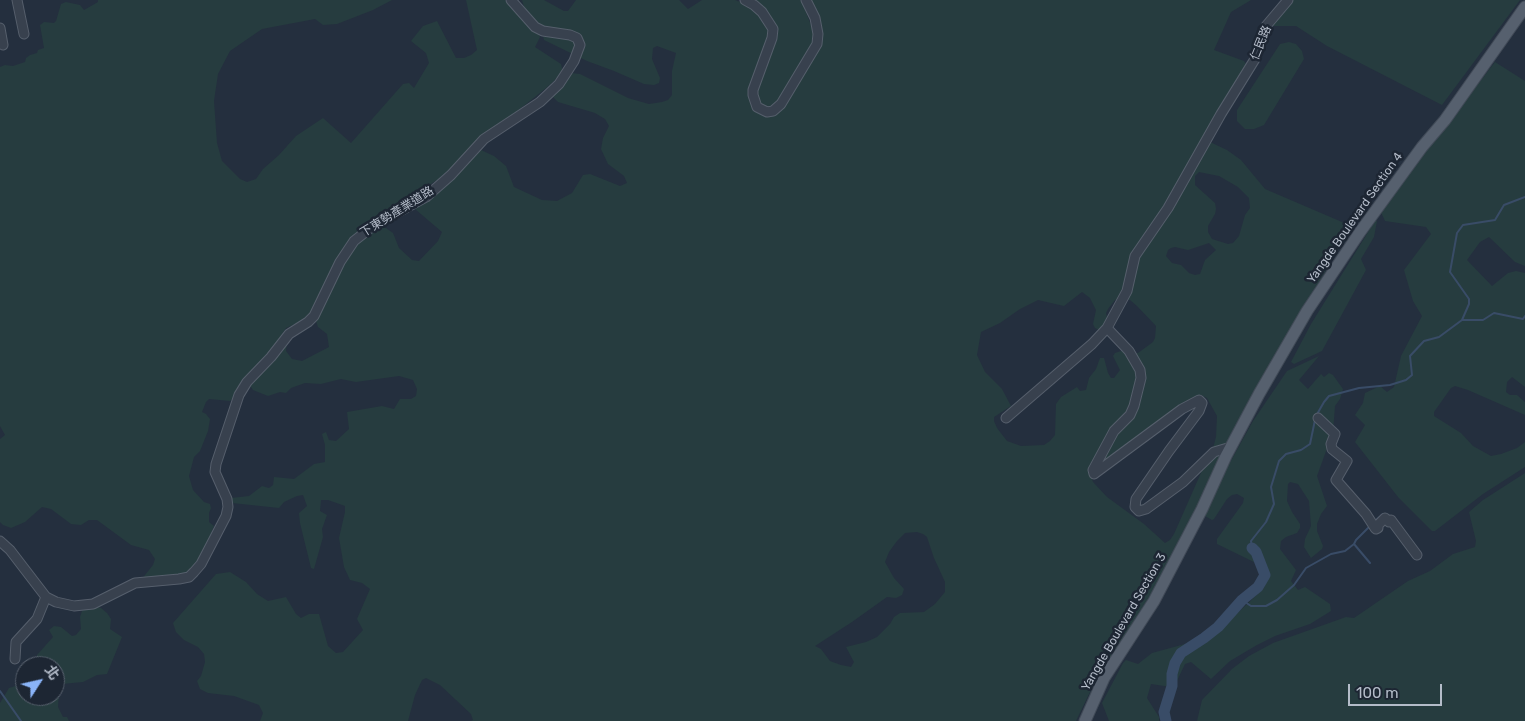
<!DOCTYPE html>
<meta charset="utf-8">
<style>
body{margin:0}
#map{position:relative;width:1525px;height:721px;overflow:hidden;background:#242f3e;font-family:Rubik,"Noto Sans TC",sans-serif}
canvas{display:block}
.north{position:absolute;left:15px;top:656px;width:50px;height:50px;box-sizing:border-box;background:#1d2633;border:1px solid #59626f;border-radius:50%;rotate:55deg;font-size:14px;font-weight:700;line-height:20px;text-align:center;color:#b4bcc9}
.north::after{content:'';display:block;margin:auto;width:18px;height:22px;background:#8ab4f8;clip-path:polygon(50% 0,100% 100%,50% 72%,0 100%)}
.scale{position:absolute;left:1348px;top:684px;width:94px;height:22px;box-sizing:border-box;border:2px solid #b4bcc9;border-top:0;padding-left:6px;font-size:15px;line-height:18px;white-space:nowrap;color:#b4bcc9;-webkit-text-stroke:4px #1d2633;paint-order:stroke}
</style>
<div id="map">
<canvas width="1525" height="721"></canvas>
<div class="north">北</div>
<div class="scale">100 m</div>
</div>
<script>
const context = document.querySelector('canvas').getContext('2d');
context.lineJoin = 'round';
function paint(path, color) { context.fillStyle = color; context.fill(path, 'evenodd'); }
const toPath = rows => new Path2D(rows.map(r => 'M' + r).join(''));
function stroke(path, color, width, dash) { context.strokeStyle = color; context.lineWidth = width; context.lineCap = dash ? 'butt' : 'round'; context.setLineDash(dash || []); context.stroke(path); }
function drawText(font, color, halo, rows, align = 'center') {
  context.font = font + ' Rubik,"Noto Sans TC",sans-serif'; context.lineWidth = 5; context.setLineDash([]); context.textBaseline = 'middle'; context.strokeStyle = halo; context.fillStyle = color; for (const [text, x, y, turn = 0] of rows) {
    context.save(); context.translate(x, y); context.rotate((+turn || 0) * Math.PI / 180); context.textAlign = isNaN(turn) ? turn : align; if (halo) context.strokeText(text, 0, 0); context.fillText(text, 0, 0); context.restore();
  }
}
paint(toPath([
 [98,0,392,0,373,10,337,24,323,25,315,19,262,29,230,51,218,74,214,101,217,143,222,161,240,179,247,182,256,179,263,169,279,155,296,136,323,118,351,143,403,84,409,83,414,88,429,63,426,53,411,41,423,26,437,21,456,58,464,58,471,55,477,50,466,0,505,0,537,29,540,37,535,47,561,64,562,68,562,71,554,81,545,89,516,112,482,135,452,167,437,180,370,224,312,313,304,320,286,328,268,356,234,398,230,401,209,399,206,402,202,412,206,414,210,419,208,431,200,451,194,457,189,476,193,490,204,502,210,504,211,508,209,513,209,522,214,526,200,559,186,575,141,580,153,565,155,559,149,550,131,545,97,520,89,520,81,525,71,524,51,509,42,507,25,522,11,528,3,525,0,522,0,439,5,435,0,426,0,67,5,65,13,66,25,62,26,58,30,55,37,53,38,50,44,48,40,25,44,22,54,23,56,21,61,4,66,2,80,5,84,10,98,2],
 [522,0,544,0,564,11,568,11,576,0,679,0,688,9,702,0,735,0,753,7,766,23,769,31,769,39,751,98,769,114,820,46,807,0,1251,0,1231,12,1214,50,1244,61,1248,67,1242,88,1210,142,1227,150,1241,160,1265,189,1342,222,1351,228,1269,366,1218,463,1167,568,1090,692,1076,721,471,721,473,720,471,714,440,685,426,678,422,680,415,695,408,721,260,721,263,713,259,705,234,696,208,693,200,689,197,681,201,676,205,662,204,654,198,647,184,640,176,632,173,623,216,574,230,572,246,582,257,594,268,601,286,597,296,614,301,618,309,614,319,614,328,646,336,653,343,652,363,630,357,619,370,589,362,583,350,580,344,567,339,538,345,512,345,506,328,500,321,500,320,511,327,515,322,529,323,537,314,569,311,568,300,523,299,513,307,506,303,495,297,496,284,502,279,508,232,503,231,498,249,496,262,486,269,488,273,485,274,477,294,479,314,464,325,462,325,445,322,434,326,432,329,440,336,441,349,429,347,412,382,406,394,409,400,399,411,399,416,396,417,389,413,380,399,376,356,382,341,379,321,384,305,383,291,388,286,393,280,392,268,396,253,390,249,384,287,342,286,351,292,359,302,361,329,347,327,334,318,327,315,318,335,278,357,244,378,227,383,226,393,233,399,248,412,260,419,261,438,241,442,232,415,209,475,154,481,150,494,156,506,166,514,187,542,200,557,201,572,193,583,175,590,174,620,186,627,183,624,176,608,164,601,149,603,138,609,126,605,119,595,113,558,102,551,95,571,73,580,74,628,98,649,104,662,102,668,100,672,95,672,71,676,53,657,46,653,48,652,59,660,78,659,83,654,85,644,84,614,71,587,61,544,40,542,31,524,7],
 [1199,172,1219,176,1238,187,1249,198,1250,208,1245,215,1239,236,1233,243,1228,244,1212,239,1208,232,1208,226,1215,214,1216,209,1215,203,1195,185,1195,176],
 [1209,243,1216,250,1205,260,1200,274,1195,275,1189,273,1181,265,1172,263,1166,256,1168,250,1171,248,1175,247,1188,250],
 [1082,292,1090,298,1096,310,1093,324,1095,328,1101,331,1108,321,1106,313,1108,309,1115,300,1124,299,1130,300,1137,306,1156,326,1155,338,1153,342,1138,353,1132,353,1121,351,1115,353,1113,356,1120,370,1114,378,1111,378,1108,373,1104,358,1100,358,1096,369,1089,378,1086,390,1080,391,1077,387,1061,397,1056,404,1055,435,1050,441,1044,445,1021,446,1007,441,997,428,994,421,994,417,1011,406,1002,389,985,372,977,355,981,332,1000,323,1020,309,1038,300,1064,306],
 [1201,395,1207,398,1217,416,1216,437,1212,452,1204,466,1174,534,1170,540,1165,543,1144,524,1107,497,1093,482,1090,474,1160,420,1186,401],
 [917,532,923,534,927,537,934,558,945,582,945,592,935,604,924,612,900,613,894,617,890,624,877,637,866,642,846,647,854,662,851,667,841,665,830,661,821,649,815,646,852,622,887,597,896,598,902,595,904,589,894,578,885,562,889,552,897,541,905,533],
 [753,0,801,0,815,35,814,44,775,107,765,110,760,106,756,90,776,37],
 [1287,0,1520,0,1442,105,1327,46,1296,26,1272,26],
 [1289,42,1296,44,1302,51,1304,59,1264,125,1254,129,1245,129,1237,121,1237,110,1280,44],
 [1495,62,1525,81,1525,266,1515,262,1489,237,1480,242,1467,260,1492,286,1508,273,1516,271,1525,273,1525,387,1512,377,1507,382,1506,392,1510,395,1517,395,1525,402,1525,415,1468,390,1455,386,1451,388,1434,412,1434,416,1461,433,1473,446,1491,456,1501,454,1517,448,1525,442,1525,467,1483,494,1435,531,1432,531,1398,497,1355,442,1365,425,1355,415,1363,403,1365,393,1380,386,1387,392,1394,387,1401,356,1422,316,1413,301,1404,270,1431,234,1426,227,1385,221,1380,210],
 [1375,221,1377,221,1374,237,1361,259,1366,270,1322,351,1294,364,1291,362,1311,324],
 [1319,356,1299,380,1308,389,1321,374,1324,377,1329,373,1333,375,1343,389,1340,399,1335,406,1333,432,1317,476,1327,506,1321,514,1317,524,1317,531,1323,546,1322,549,1311,558,1304,547,1305,539,1311,526,1309,501,1298,484,1290,482,1288,484,1287,501,1292,512,1300,524,1300,528,1297,533,1286,537,1281,541,1280,549,1296,570,1291,581,1298,590,1305,587,1330,604,1331,611,1310,624,1275,636,1257,645,1230,661,1211,679,1191,662,1185,664,1175,685,1171,687,1151,684,1147,698,1159,717,1159,721,1109,721,1102,703,1123,663,1126,660,1138,664,1152,653,1185,644,1203,636,1225,625,1264,588,1268,572,1260,565,1217,544,1217,539,1243,503,1244,498,1237,494,1232,495,1227,499,1214,519,1212,520,1205,516,1218,484,1253,421,1287,371],
 [1525,473,1525,721,1197,721,1202,700,1232,669,1249,656,1273,643,1346,617,1354,618,1408,581,1430,571,1453,554,1475,547,1476,541,1469,512,1483,500],
 [95,606,101,608,107,613,111,619,110,629,122,637,107,674,97,675,83,682,62,684,59,693,58,707,63,717,67,717,69,721,0,721,0,703,9,688,25,683,25,696,55,696,55,666,35,666,37,655,53,637,49,630,54,626,61,627,72,636,76,635,81,629,80,617,82,611,86,608]
]), '#263c3f');
stroke(toPath([
 [1462,320,1483,320,1494,313,1523,319,1525,316],
 [1316,416,1324,402,1329,396,1359,388,1390,385,1406,380,1412,375,1410,356,1424,341,1439,337,1462,320,1469,304,1469,299,1450,272,1457,233,1463,225,1495,220,1504,205,1525,197],
 [1375,521,1383,514],
 [1354,544,1370,563],
 [1252,548,1251,541,1266,522,1274,504,1271,487,1279,461,1286,454,1301,450,1310,444,1315,420],
 [1242,600,1251,606,1266,606,1277,600,1294,585,1306,568,1331,554,1345,551,1354,544,1356,540,1370,526],
 [0,691,21,721]
]), '#394c67', 2);
stroke(toPath([
 [1166,721,1164,712,1172,686,1172,674,1175,663,1181,653,1204,638,1218,627,1242,600,1258,587,1265,575,1256,552,1252,548]
]), '#394c67', 11);
const minor = toPath([
 [17,0,24,34],
 [745,0,754,5,762,12,773,29,772,38,753,90,753,95,757,107,767,112,773,111,781,104,817,44,818,34,815,18,806,0],
 [0,28,3,45],
 [1107,328,1129,351,1140,370,1141,378,1134,406,1130,415,1114,431,1093,470,1094,474,1182,409,1199,400,1202,403,1199,411,1169,451,1136,499,1135,507,1139,511,1146,509,1183,482,1214,452,1231,447],
 [1006,418,1092,344,1107,328,1127,291,1135,256,1168,208,1221,114,1255,59,1266,26,1288,0],
 [1318,418,1335,434,1331,444,1332,449,1347,461,1336,480,1366,514,1375,528,1376,529,1378,528,1378,525,1385,518,1389,522,1391,520,1417,555],
 [0,541,10,550,46,597,56,602,74,606,93,604,135,583,179,579,189,577,194,572,201,564,226,516,228,507,227,499,215,472,216,464,239,395,247,382,271,357,289,334,308,322,314,316,340,262,354,241,373,226,426,197,451,175,484,139,540,102,559,84,574,61,580,45,577,38,570,35,543,31,535,27,511,0],
 [15,659,16,642,37,619,46,597]
]);
const major = toPath([
 [1085,721,1104,678,1154,601,1202,509,1226,456,1259,394,1307,311,1360,232,1422,147,1445,120,1525,7]
]);
stroke(minor, '#565f6c', 11);
stroke(major, '#414a57', 13);
stroke(minor, '#38414e', 9);
stroke(major, '#56606e', 11);
drawText('12px', '#b4bcc9', '#1d2633', [
 ["仁民路",1261,43,-68],
 ["下東勢產業道路",397,212,-32],
 ["Yangde Boulevard Section 4",1355,218,-55],
 ["Yangde Boulevard Section 3",1124,622,-60]
]);
</script>
